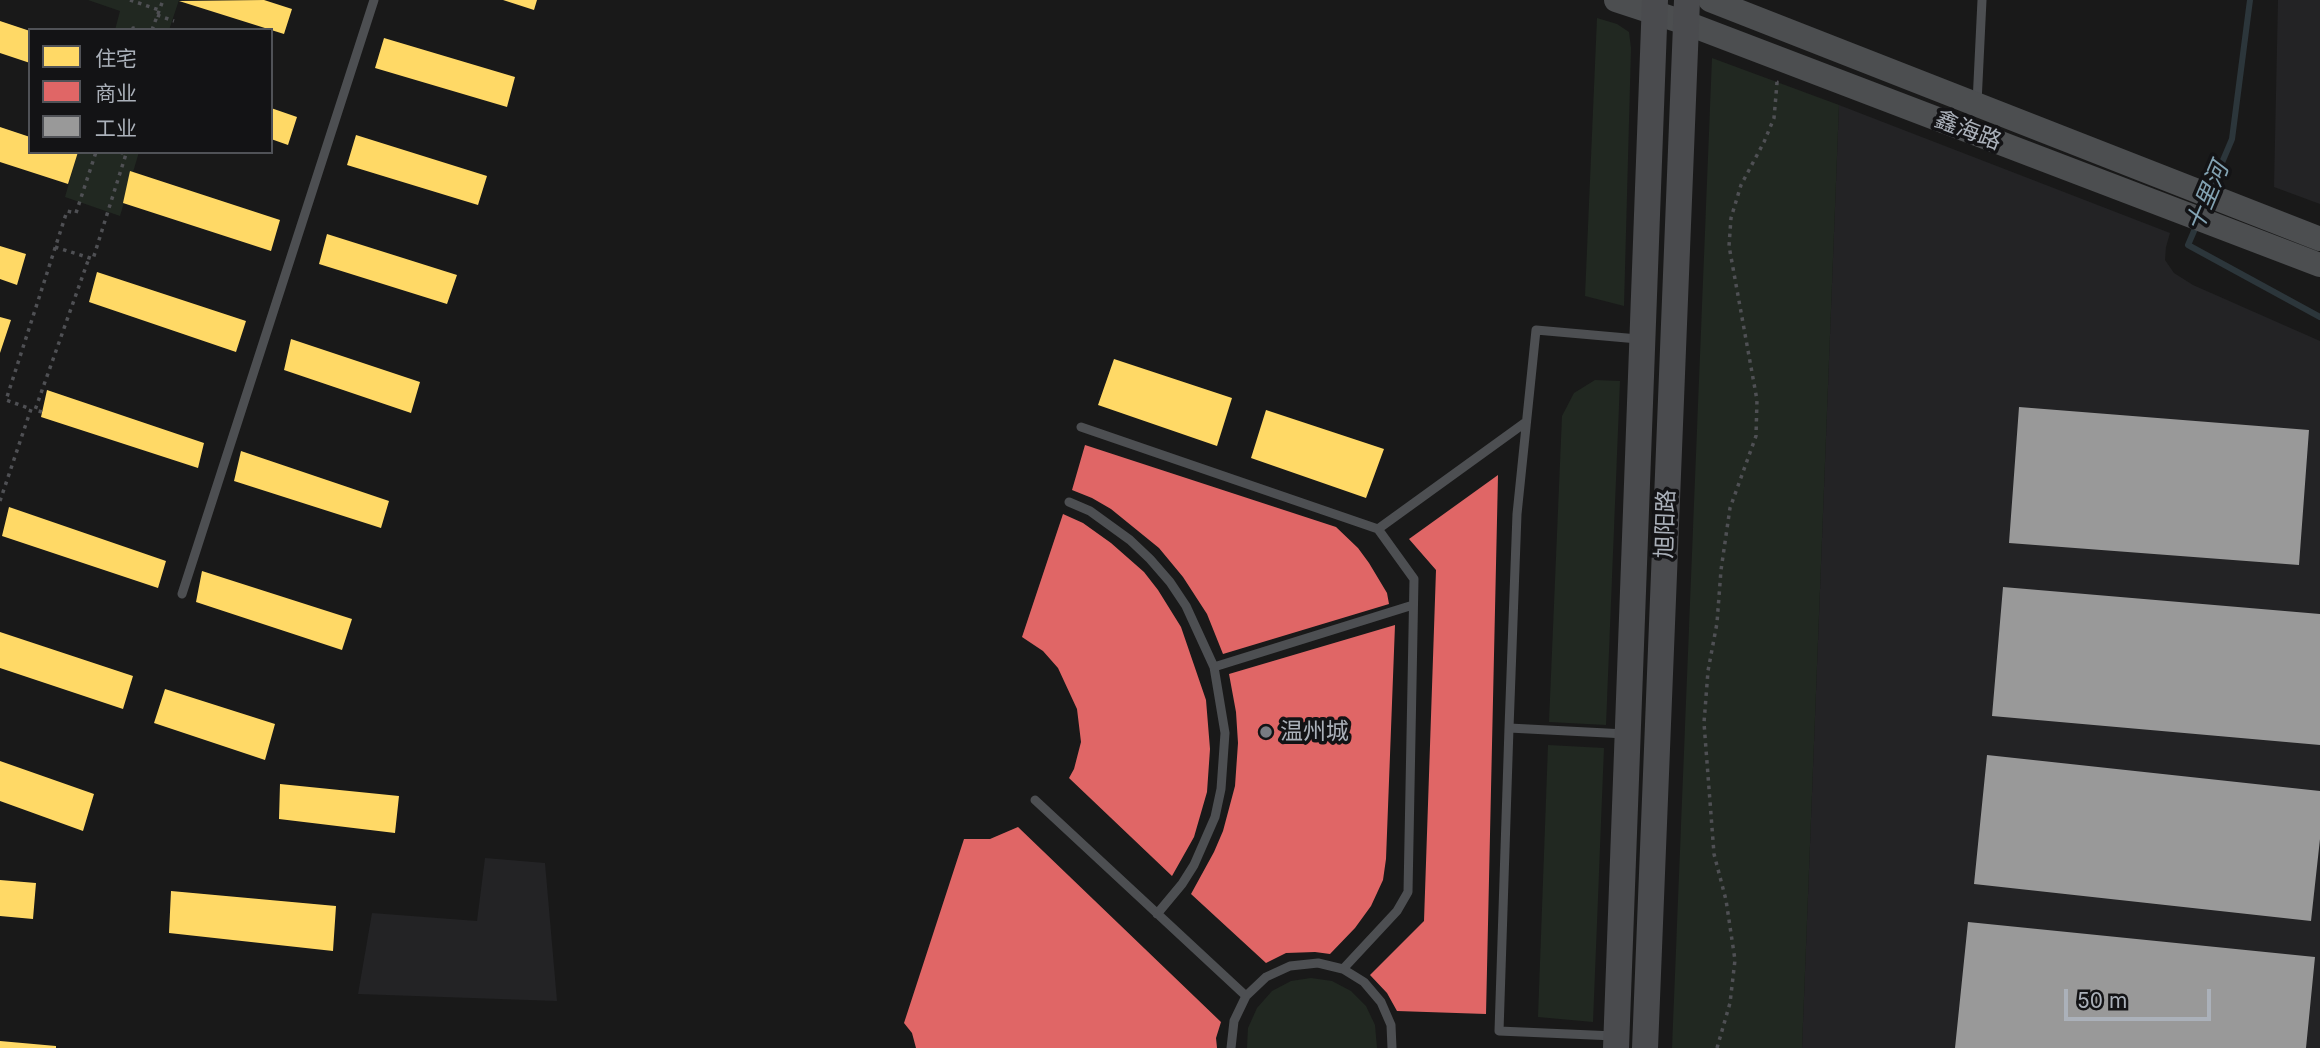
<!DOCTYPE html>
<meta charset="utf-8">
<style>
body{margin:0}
#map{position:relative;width:2320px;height:1048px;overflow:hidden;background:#191919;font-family:Inter,"Noto Sans SC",sans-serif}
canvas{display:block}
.legend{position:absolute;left:28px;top:28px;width:245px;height:126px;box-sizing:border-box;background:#131315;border:2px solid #505257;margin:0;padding:9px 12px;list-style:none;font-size:21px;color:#abb1ba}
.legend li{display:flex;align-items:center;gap:14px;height:35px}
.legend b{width:35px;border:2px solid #505257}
.scale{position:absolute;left:2064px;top:989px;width:147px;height:32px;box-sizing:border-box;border:4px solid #abb1ba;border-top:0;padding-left:9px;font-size:21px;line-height:24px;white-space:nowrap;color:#abb1ba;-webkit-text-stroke:5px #131315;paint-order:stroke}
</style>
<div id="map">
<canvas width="2320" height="1048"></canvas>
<ul class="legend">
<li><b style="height:19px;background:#ffd966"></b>住宅</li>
<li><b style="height:19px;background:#e06666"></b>商业</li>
<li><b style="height:19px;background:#999"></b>工业</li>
</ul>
<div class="scale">50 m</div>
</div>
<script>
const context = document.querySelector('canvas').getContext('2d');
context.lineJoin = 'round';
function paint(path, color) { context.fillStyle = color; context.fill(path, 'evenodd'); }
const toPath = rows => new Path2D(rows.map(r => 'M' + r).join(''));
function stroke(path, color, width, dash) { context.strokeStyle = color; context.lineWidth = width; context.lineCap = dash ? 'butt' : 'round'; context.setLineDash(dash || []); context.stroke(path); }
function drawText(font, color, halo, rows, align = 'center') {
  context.font = font + ' Inter,"Noto Sans SC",sans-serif'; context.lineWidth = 7; context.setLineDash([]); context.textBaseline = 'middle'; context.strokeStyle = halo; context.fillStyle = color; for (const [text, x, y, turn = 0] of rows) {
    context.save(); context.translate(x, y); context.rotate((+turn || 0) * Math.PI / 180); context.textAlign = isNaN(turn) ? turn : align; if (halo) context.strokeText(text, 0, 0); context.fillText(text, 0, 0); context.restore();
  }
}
paint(toPath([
 [2278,0,2320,0,2320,204,2274,187],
 [1839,105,2170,233,2166,247,2165,260,2174,273,2193,285,2320,341,2320,1048,1802,1048],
 [485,858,545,863,557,1001,358,994,372,913,477,921]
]), '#232325');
paint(toPath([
 [88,0,179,0,169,30,115,30,120,11],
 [1597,18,1617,24,1629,32,1631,48,1624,306,1585,296],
 [1712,58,1839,105,1802,1048,1672,1048],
 [78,152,139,152,120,216,65,197],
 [1595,380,1620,381,1606,725,1549,722,1562,416,1574,393],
 [1548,745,1604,748,1593,1022,1538,1017],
 [1311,978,1332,981,1351,991,1366,1006,1375,1025,1377,1048,1247,1048,1248,1028,1257,1008,1272,991,1291,981]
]), '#212821');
paint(toPath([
 [264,0,292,9,284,34,179,1],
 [503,0,537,0,534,10],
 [0,21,30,31,30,63,0,53],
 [384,38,515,77,507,107,375,68],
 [271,108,297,117,288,145,271,139],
 [0,127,30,137,30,152,78,152,68,184,0,162],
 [356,135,487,176,478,205,347,165],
 [130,171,280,220,271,251,123,203],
 [327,234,457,275,447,304,319,264],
 [0,246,26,254,17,285,0,279],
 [97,272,246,321,236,352,89,302],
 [0,317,11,320,0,353],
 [291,339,420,382,411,413,284,370],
 [1114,359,1232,398,1217,446,1098,405],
 [47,390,204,443,198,468,41,417],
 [1266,410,1384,449,1366,498,1251,458],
 [241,451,389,501,381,528,234,481],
 [9,507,166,561,158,588,2,536],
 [202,571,352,619,342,650,196,602],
 [0,632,133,676,123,709,0,668],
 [165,689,275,724,265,760,154,723],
 [0,761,94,794,83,831,0,801],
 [280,784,399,796,395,833,279,819],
 [0,880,36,883,33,919,0,916],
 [171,891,336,906,333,951,169,933],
 [0,1041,56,1046,56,1048,0,1048]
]), '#ffd966');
paint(toPath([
 [1085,445,1336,527,1358,548,1369,563,1387,593,1389,604,1223,654,1207,614,1183,577,1159,548,1111,509,1092,498,1072,490],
 [1498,475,1486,1014,1397,1011,1387,993,1370,975,1424,921,1436,570,1409,539],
 [1063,514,1083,523,1111,543,1144,572,1158,590,1181,627,1206,700,1210,749,1207,792,1194,837,1172,876,1069,778,1074,769,1081,742,1077,709,1058,668,1043,651,1022,637],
 [1395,625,1386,859,1383,880,1371,906,1355,928,1330,954,1315,952,1286,953,1266,963,1191,894,1214,852,1223,831,1235,786,1238,743,1236,712,1229,674],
 [1018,827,1221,1022,1216,1038,1217,1048,916,1048,912,1033,904,1023,964,839,990,839]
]), '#e06666');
paint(toPath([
 [2019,407,2309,430,2299,565,2009,543],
 [2003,587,2320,614,2320,745,1992,716],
 [1987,755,2320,791,2320,839,2311,921,1974,884],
 [1968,922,2315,957,2306,1048,1955,1048]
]), '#999');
stroke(toPath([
 [2210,191,2232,139,2250,0],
 [2197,224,2188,245,2320,317]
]), '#2c363b', 6);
stroke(toPath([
 [130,0,159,10],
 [157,15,174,21],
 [133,30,133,28,139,30],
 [152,30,163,0],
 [55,247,93,259,126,154,120,152],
 [42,412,35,410,89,258],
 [0,501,31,409,6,400,67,211,76,213,96,152],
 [1717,1048,1730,1003,1735,960,1726,900,1714,854,1704,723,1708,671,1717,623,1721,570,1730,508,1756,436,1757,400,1729,246,1731,218,1741,185,1764,142,1774,118,1776,95,1777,82,1774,80]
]), '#4f5054', 3.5, [3.5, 5]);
stroke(toPath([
 [1977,103,1982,0],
 [1081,427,1378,529,1414,579,1408,892,1397,911,1343,969],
 [1069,502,1090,511,1130,540,1150,559,1170,582,1186,606,1214,667,1225,733,1221,789,1215,817,1194,865,1182,884,1157,914],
 [1378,529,1526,422],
 [182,594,374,0],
 [1214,667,1413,605],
 [1509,728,1626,734],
 [1035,800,1246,996],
 [1615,1036,1499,1031,1509,728,1517,514,1536,330,1638,339],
 [1231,1048,1234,1021,1246,996,1266,977,1290,966,1318,963,1343,969,1364,982,1381,1002,1391,1025,1392,1048]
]), '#4d4f52', 9);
stroke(toPath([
 [1616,0,1686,23,2320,265],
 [1710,0,2320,239]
]), '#4c4e50', 24);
stroke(toPath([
 [1616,1048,1655,0],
 [1645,1048,1687,0]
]), '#4a4b4e', 26);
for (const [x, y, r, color] of [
 [1266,732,7,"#787c82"]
]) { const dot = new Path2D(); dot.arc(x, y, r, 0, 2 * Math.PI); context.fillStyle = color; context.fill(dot); stroke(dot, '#131315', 2.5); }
drawText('23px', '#abb1ba', '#131315', [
 ["鑫海路",1968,131,21],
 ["旭阳路",1666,524,-88]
]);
drawText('23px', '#abb1ba', '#131315', [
 ["温州城",1280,732]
], 'left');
drawText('italic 24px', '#83a3b3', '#131315', [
 ["十里河",2208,197,-67]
]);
</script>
